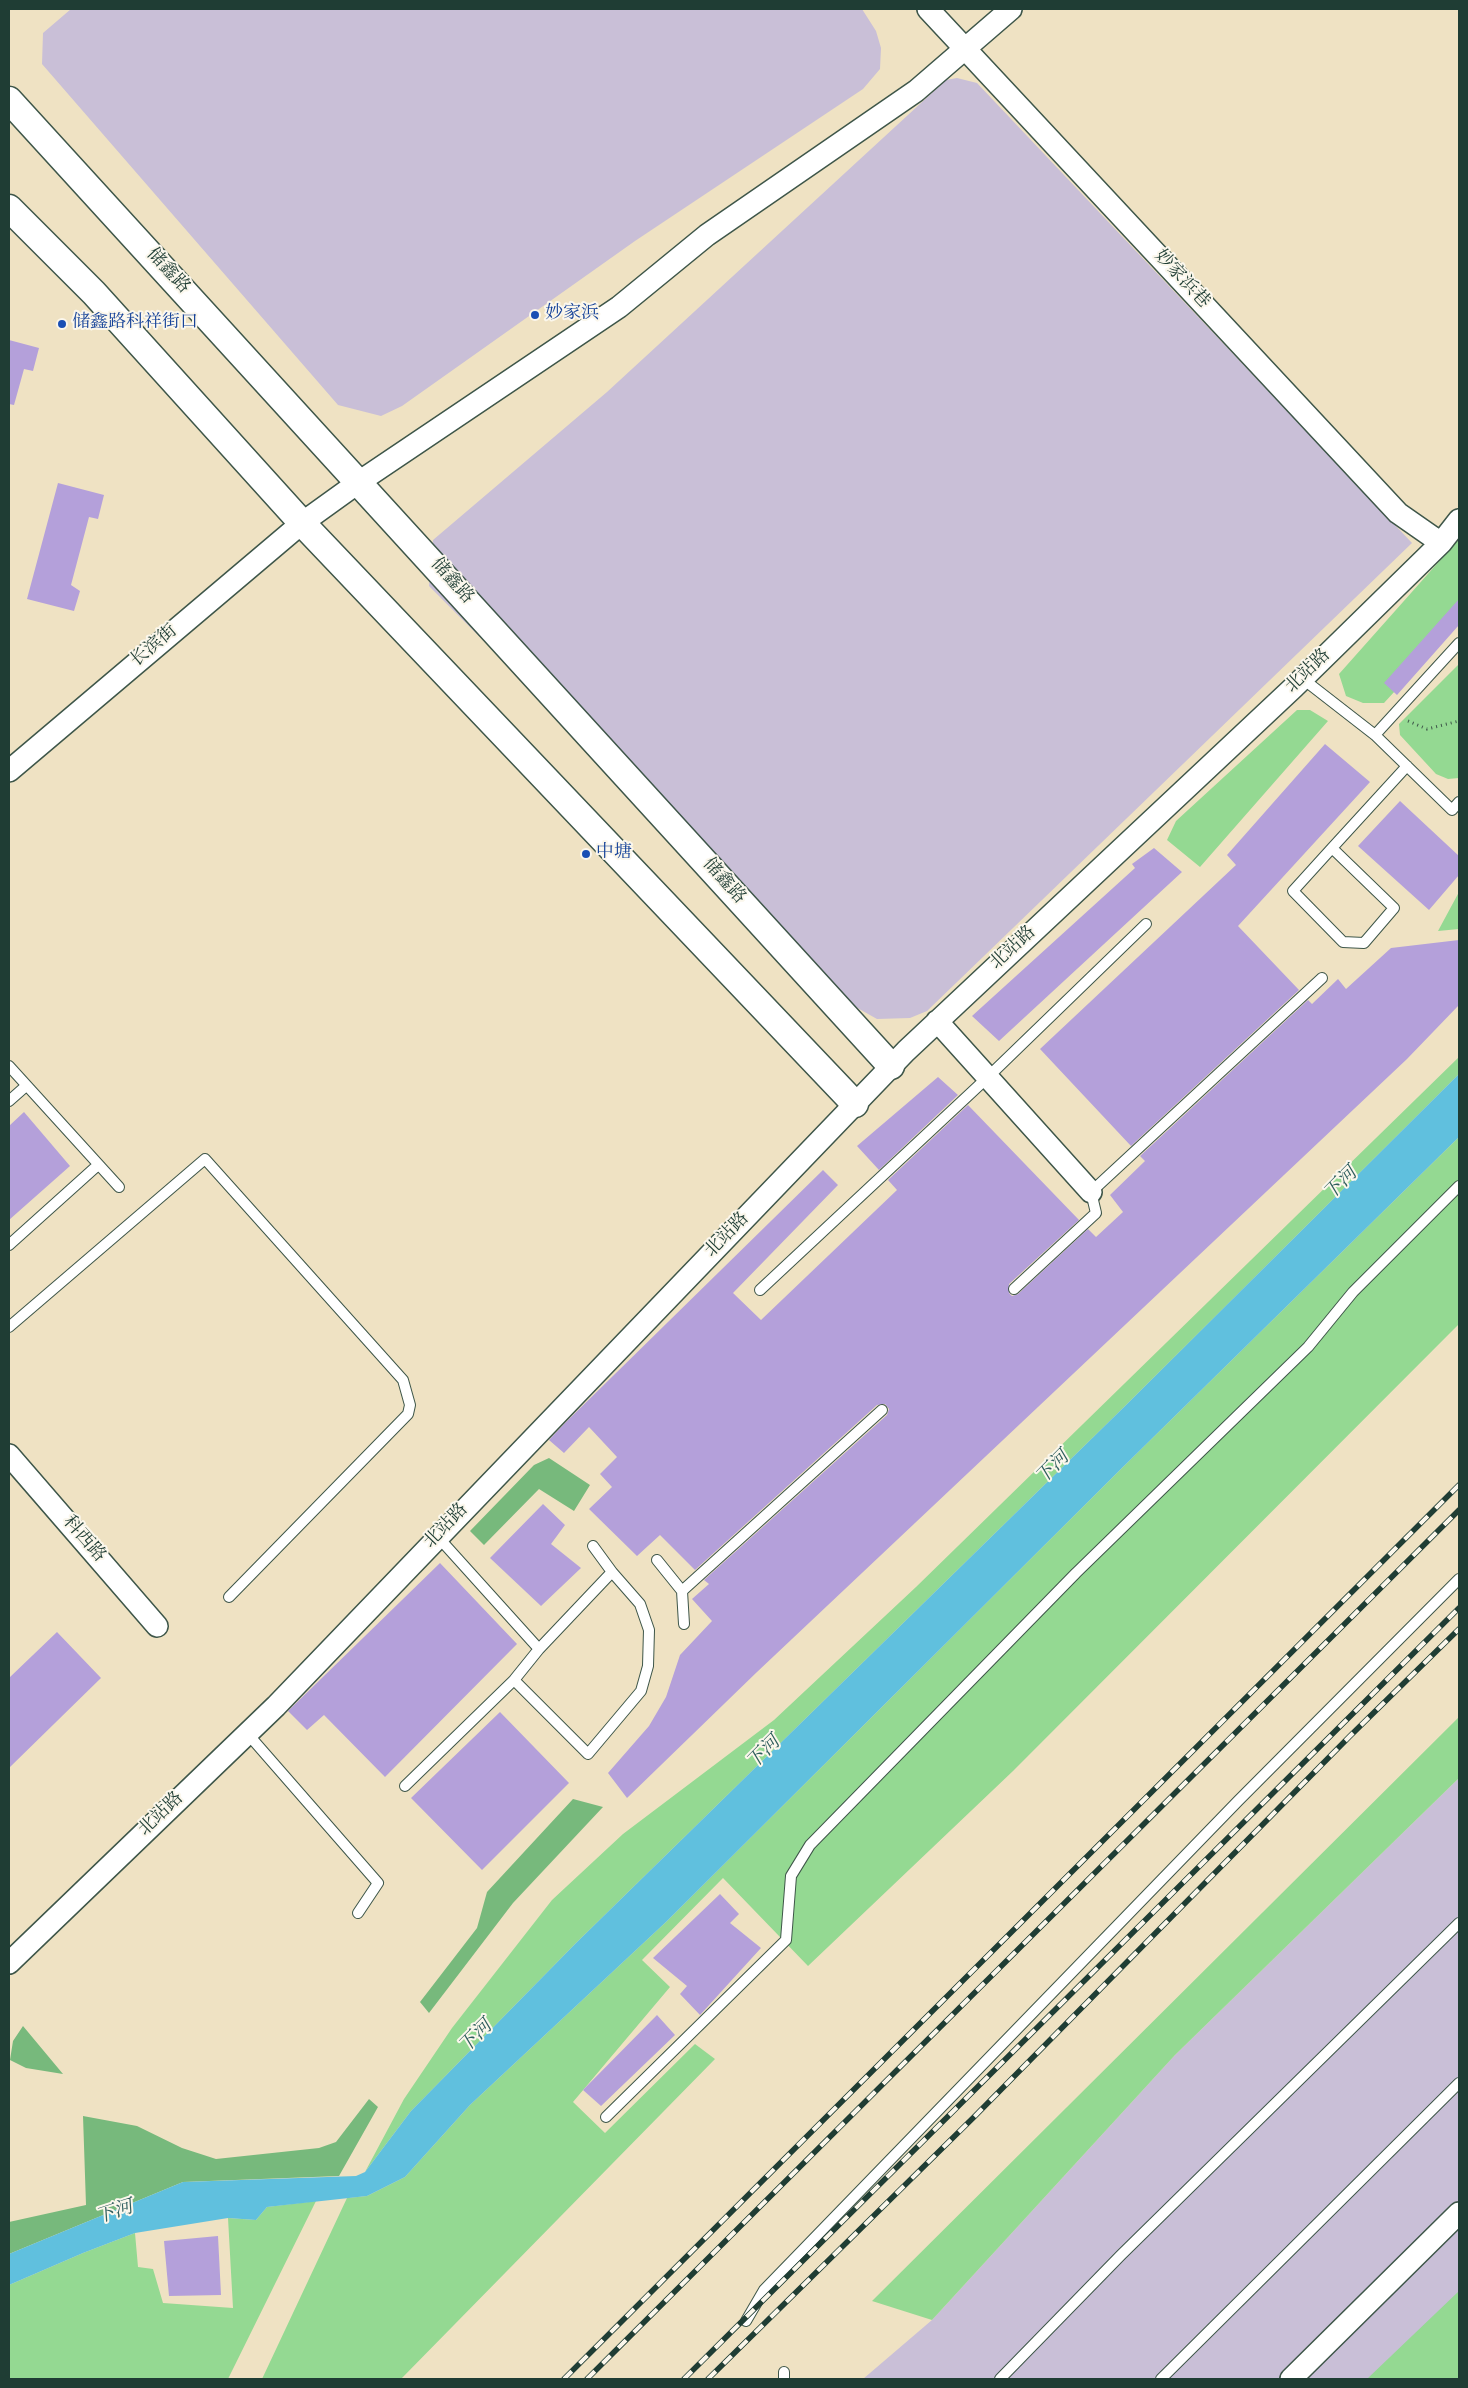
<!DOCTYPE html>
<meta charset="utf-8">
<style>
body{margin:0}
#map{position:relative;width:1468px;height:2388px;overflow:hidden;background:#efe2c3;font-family:"Sorts Mill Goudy",serif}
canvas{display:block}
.frame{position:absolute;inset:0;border:10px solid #1f3d34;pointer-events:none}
</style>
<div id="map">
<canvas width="1468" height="2388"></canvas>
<div class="frame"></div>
</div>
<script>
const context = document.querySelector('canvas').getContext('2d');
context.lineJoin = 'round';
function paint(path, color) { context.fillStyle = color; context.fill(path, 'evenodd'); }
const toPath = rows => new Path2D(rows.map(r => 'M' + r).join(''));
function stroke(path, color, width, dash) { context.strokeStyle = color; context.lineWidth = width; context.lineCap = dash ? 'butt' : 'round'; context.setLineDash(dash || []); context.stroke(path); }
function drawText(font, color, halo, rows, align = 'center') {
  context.font = font + ' "Sorts Mill Goudy","Noto Serif SC",serif'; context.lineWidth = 4; context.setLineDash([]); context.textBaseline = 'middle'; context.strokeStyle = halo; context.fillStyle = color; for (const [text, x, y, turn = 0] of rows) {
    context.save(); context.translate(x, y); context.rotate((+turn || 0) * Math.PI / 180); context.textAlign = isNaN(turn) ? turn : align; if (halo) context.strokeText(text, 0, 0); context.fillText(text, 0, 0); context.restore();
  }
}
paint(toPath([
 [71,9,862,9,876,31,881,48,880,69,863,89,635,241,402,406,381,416,338,405,42,64,43,33],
 [957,78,977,83,1412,543,927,1011,910,1018,877,1019,838,997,429,586,433,540,607,392,946,80],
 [1459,1778,1459,2379,863,2379,932,2320,1175,2055]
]), '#c9bfd7');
paint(toPath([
 [1459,539,1459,621,1384,703,1363,703,1346,696,1339,674],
 [1459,664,1459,778,1448,779,1436,774,1400,735,1399,724],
 [1297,710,1310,710,1328,721,1200,867,1167,840,1176,821],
 [1459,892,1459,929,1438,931],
 [1459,1057,1459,1074,1123,1408,576,1943,411,2111,365,2172,404,2099,452,2028,552,1900,623,1834,774,1720,916,1587],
 [1459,1137,1459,1324,1013,1771,808,1966,723,1878,642,1960,670,1987,573,2102,605,2133,695,2044,715,2059,401,2379,262,2379,347,2198,367,2196,405,2177,470,2105,666,1922,1124,1466],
 [1459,1717,1459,1778,1175,2055,932,2320,872,2301],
 [316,2201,228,2379,9,2379,9,2285,83,2253,135,2233,138,2267,153,2269,163,2303,233,2308,228,2218,256,2220,267,2207],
 [1459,2291,1459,2379,1367,2379]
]), '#94d992');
paint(toPath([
 [549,1458,590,1485,574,1511,539,1489,484,1545,470,1531,534,1465],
 [573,1799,603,1807,513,1903,429,2013,420,2002,477,1928,487,1892],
 [23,2026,63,2074,26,2068,10,2060,13,2041],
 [369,2099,378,2107,339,2176,183,2182,9,2254,9,2222,86,2205,83,2116,137,2126,182,2148,216,2159,319,2148,336,2142]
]), '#77b97c');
paint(toPath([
 [1459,1074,1459,1137,1124,1466,666,1922,470,2105,405,2177,367,2196,267,2207,256,2220,228,2218,135,2233,83,2253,9,2285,9,2254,183,2182,356,2176,365,2172,411,2111,576,1943,1123,1408]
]), '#60c0de');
paint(toPath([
 [9,340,39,348,33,371,24,369,14,405,9,404],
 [58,483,104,495,98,519,89,517,71,585,80,591,74,611,27,599],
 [1459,599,1459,625,1397,695,1384,683],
 [1325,744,1370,782,1238,926,1299,990,1131,1146,1040,1049,1236,865,1227,855],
 [1400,801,1459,856,1459,875,1429,910,1358,846],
 [1154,848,1182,872,999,1041,972,1016,1135,868,1132,864],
 [1459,940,1459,1005,1407,1059,757,1672,627,1798,608,1773,649,1726,666,1697,680,1655,712,1621,692,1599,709,1584,704,1580,887,1415,889,1409,885,1404,877,1405,695,1570,660,1535,637,1556,589,1509,612,1487,600,1474,617,1457,589,1427,564,1453,549,1440,565,1423,823,1170,838,1185,733,1293,761,1320,897,1190,888,1180,968,1105,1079,1220,1009,1284,1009,1293,1012,1296,1018,1294,1088,1229,1096,1237,1123,1212,1110,1195,1145,1161,1140,1156,1308,1000,1312,1004,1338,979,1346,989,1391,948],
 [938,1077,958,1095,879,1170,857,1146],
 [24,1112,70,1166,9,1220,9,1126],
 [543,1504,565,1525,551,1544,581,1568,541,1606,490,1558],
 [440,1563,517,1644,385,1777,324,1715,307,1730,288,1711],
 [57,1632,101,1678,9,1768,9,1678],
 [500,1712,569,1783,482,1870,411,1798],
 [720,1894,739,1914,730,1923,761,1948,700,2015,680,1994,687,1986,653,1958],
 [657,2015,675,2035,601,2106,583,2090],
 [218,2236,221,2295,169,2296,164,2241]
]), '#b4a0da');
const service = toPath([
 [1303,679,1375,735,1452,810,1459,802],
 [1375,735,1459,643],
 [1332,848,1394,908,1364,943,1343,942,1293,891,1332,848,1407,766],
 [9,1066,119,1187],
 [9,1101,26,1086],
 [9,1245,98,1165],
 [1014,1289,1096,1213,1091,1192,1322,978],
 [760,1290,988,1077,1146,924],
 [9,1327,205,1159,403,1380,410,1405,408,1414,229,1597],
 [438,1537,539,1649],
 [593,1546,612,1572],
 [657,1560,682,1591],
 [684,1624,682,1591,882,1410],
 [247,1733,378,1883,358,1913],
 [405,1786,514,1680,539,1649,612,1572,640,1604,649,1630,648,1666,641,1691,588,1754,514,1680],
 [606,2117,786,1940,791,1876,810,1845,1076,1573,1308,1347,1353,1292,1459,1186],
 [746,2321,764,2290,1238,1801,1459,1579],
 [784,2379,784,2372],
 [1000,2379,1121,2255,1459,1923],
 [1161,2379,1459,2083]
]);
const minor = toPath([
 [928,9,1398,513,1441,543],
 [9,771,302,523,359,482,619,307,707,235,916,91,1011,9],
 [937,1021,1091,1192],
 [9,1455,157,1626],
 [9,1963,276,1706,906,1051,1294,687,1441,543,1459,520],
 [1291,2379,1459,2213]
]);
const tertiary = toPath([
 [9,100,891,1066],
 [9,208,94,293,302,523,855,1104]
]);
stroke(service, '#3e5649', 12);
stroke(minor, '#3e5649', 24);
stroke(tertiary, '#3e5649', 29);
stroke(toPath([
 [1408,721,1427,729,1459,721]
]), '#3e5649', 3, [1, 4]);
stroke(service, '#fff', 10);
stroke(minor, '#fff', 21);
stroke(tertiary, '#fff', 26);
const rail = toPath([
 [564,2379,1459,1485],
 [587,2379,1459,1510],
 [684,2379,1459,1608],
 [708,2379,974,2117,1350,1736,1459,1629]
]);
stroke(rail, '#1f3d34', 5.5);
stroke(rail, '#fbf7ec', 4, [11]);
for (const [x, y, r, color] of [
 [535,315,5,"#1a4fb4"],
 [62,324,5,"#1a4fb4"],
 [586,854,5,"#1a4fb4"]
]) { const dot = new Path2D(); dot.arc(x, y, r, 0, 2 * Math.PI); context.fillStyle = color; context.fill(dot); stroke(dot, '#fbf7ec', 2); }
drawText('18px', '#1f3d34', '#fbf7ec', [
 ["储鑫路",167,272,47],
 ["妙家浜巷",1181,280,47],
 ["储鑫路",451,582,48],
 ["长滨街",155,647,-40],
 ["北站路",1309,672,-44],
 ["储鑫路",723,882,48],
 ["北站路",1014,949,-43],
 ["北站路",728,1236,-46],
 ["北站路",447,1527,-46],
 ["科西路",83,1540,49],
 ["北站路",162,1815,-44]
]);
drawText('18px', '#164399', '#fbf7ec', [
 ["妙家浜",545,315],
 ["储鑫路科祥街口",72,324],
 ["中塘",596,854]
], 'left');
drawText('italic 19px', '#2f5e5e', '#fbf7ec', [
 ["下河",1342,1185,-45],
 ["下河",1054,1469,-45],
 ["下河",765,1754,-45],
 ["下河",477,2038,-45],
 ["下河",115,2214,-18]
]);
</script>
